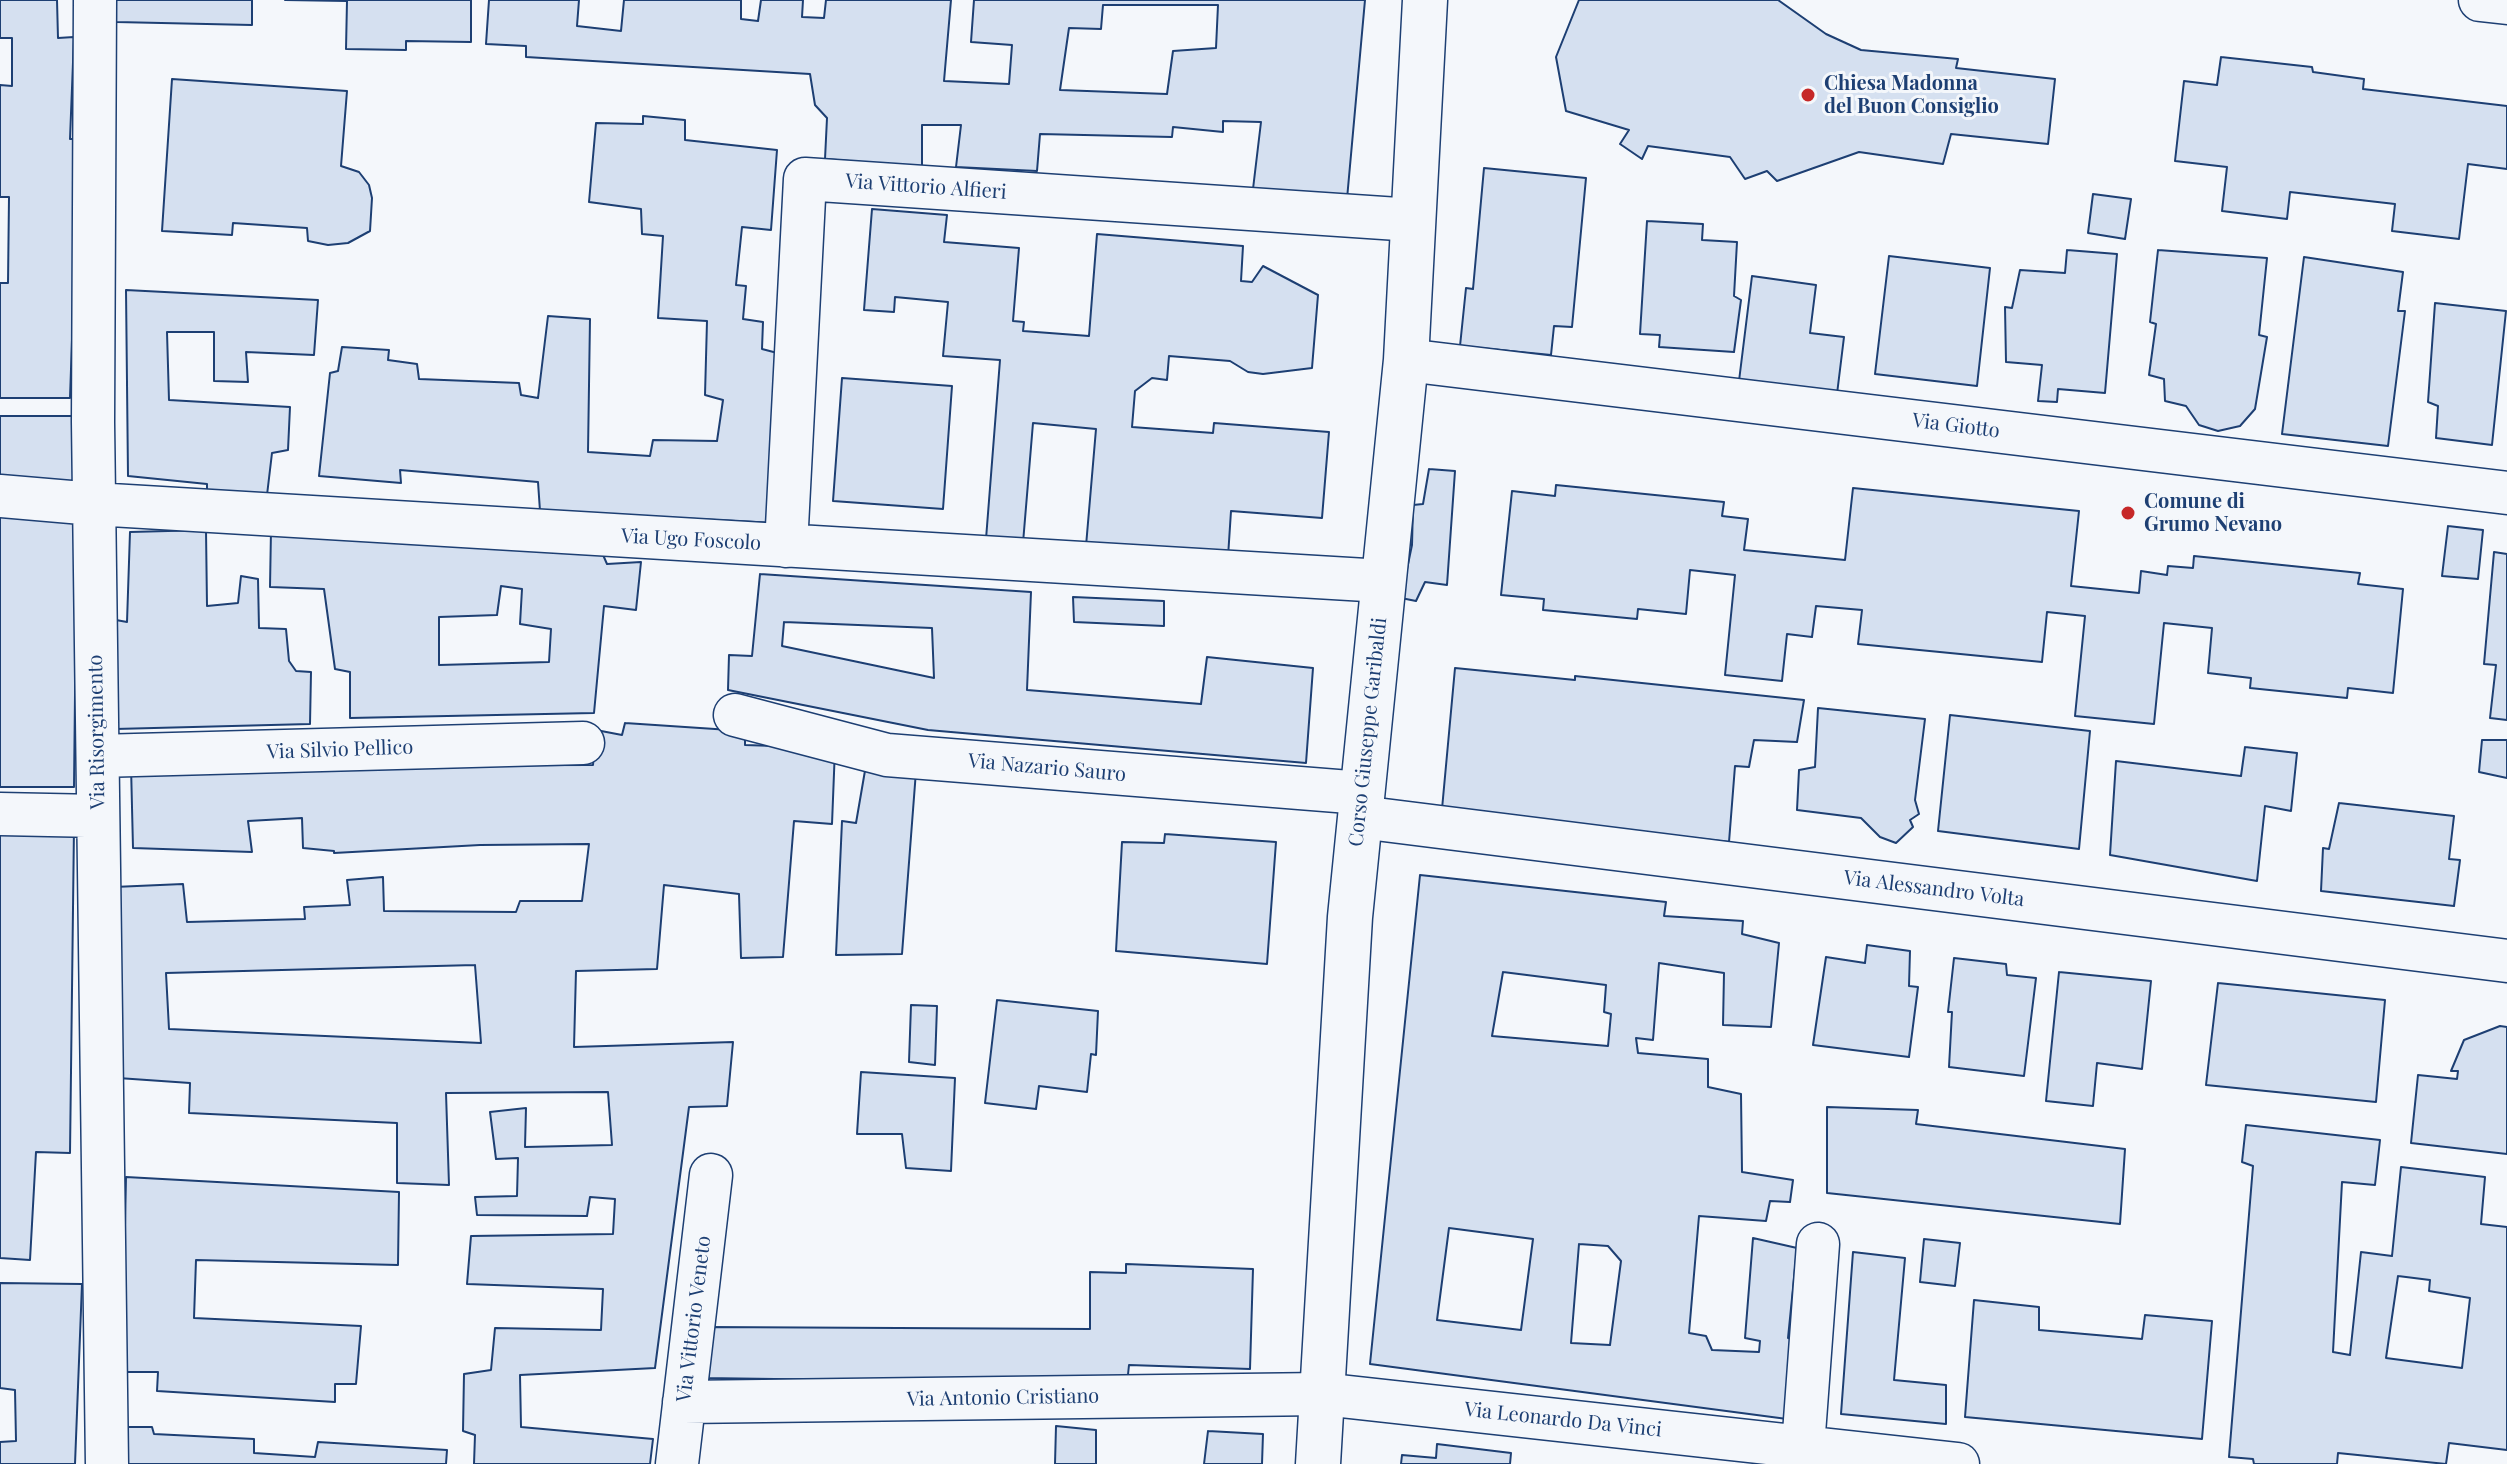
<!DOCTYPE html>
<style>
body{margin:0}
canvas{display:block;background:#f4f7fb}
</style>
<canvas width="2507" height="1464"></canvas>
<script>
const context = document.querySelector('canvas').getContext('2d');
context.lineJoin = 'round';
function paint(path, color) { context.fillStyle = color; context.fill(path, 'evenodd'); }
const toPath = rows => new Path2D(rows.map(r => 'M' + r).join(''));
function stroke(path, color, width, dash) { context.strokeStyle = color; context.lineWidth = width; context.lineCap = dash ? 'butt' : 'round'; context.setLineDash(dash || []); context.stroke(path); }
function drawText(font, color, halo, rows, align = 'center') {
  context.font = font + ' "Playfair Display",serif'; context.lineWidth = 6; context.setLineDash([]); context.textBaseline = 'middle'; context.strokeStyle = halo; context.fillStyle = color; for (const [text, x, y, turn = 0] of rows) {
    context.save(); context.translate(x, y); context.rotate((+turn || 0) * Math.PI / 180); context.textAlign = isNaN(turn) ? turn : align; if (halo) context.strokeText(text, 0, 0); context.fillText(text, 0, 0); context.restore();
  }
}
const building = toPath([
 [0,0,57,0,58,38,74,37,70,139,79,139,70,398,0,398,0,283,8,283,9,197,0,197,0,85,12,86,12,38,0,38,0,0],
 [116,0,252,0,252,25,116,22,116,0],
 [285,0,471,0,471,42,406,41,406,50,346,49,347,1,285,0],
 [489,0,579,0,577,26,621,31,624,0,741,0,741,19,758,21,761,0,803,0,802,17,824,18,826,0,951,0,944,81,1009,84,1012,45,971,42,974,0,1365,0,1347,199,1253,189,1261,122,1223,121,1223,132,1173,127,1172,137,1040,134,1037,171,956,167,961,125,922,125,922,167,825,159,827,118,815,105,810,74,526,57,526,46,486,44,489,0],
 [1103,5,1218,5,1216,48,1173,51,1167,94,1060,90,1069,28,1101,29,1103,5],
 [1579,0,1778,0,1826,34,1861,50,1958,59,1956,68,2055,79,2048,144,1951,134,1943,164,1859,152,1777,181,1767,171,1745,179,1730,157,1648,146,1642,159,1620,144,1629,130,1566,111,1556,57,1579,0],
 [2221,57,2312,67,2313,72,2364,79,2363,89,2507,106,2507,169,2468,164,2459,239,2392,231,2395,204,2290,192,2287,219,2222,211,2227,167,2175,161,2184,81,2217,85,2221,57],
 [172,79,347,91,341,166,359,172,369,185,372,198,370,231,348,243,328,245,308,241,307,228,233,223,232,235,162,231,172,79],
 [643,116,685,120,685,140,777,150,771,230,742,227,736,285,746,286,743,319,763,322,762,349,785,355,775,523,540,511,538,482,400,470,401,483,319,476,330,373,338,371,342,347,389,350,388,360,417,364,419,379,519,383,521,395,538,398,548,316,590,319,588,452,650,456,653,440,717,441,723,400,705,395,707,321,658,318,663,236,642,234,641,209,589,202,596,123,643,124,643,116],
 [1484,168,1586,178,1572,327,1554,326,1551,355,1460,346,1466,288,1473,289,1484,168],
 [2093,194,2131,199,2125,239,2088,233,2093,194],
 [872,209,947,215,944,242,1019,248,1013,321,1024,322,1023,331,1089,336,1097,234,1243,246,1241,281,1252,282,1263,266,1318,295,1312,368,1263,374,1248,372,1230,361,1169,356,1167,380,1152,378,1135,391,1132,427,1213,433,1214,423,1329,432,1322,518,1231,511,1228,557,1086,546,1096,429,1033,423,1023,543,986,539,1000,360,943,356,948,302,895,297,894,312,864,310,872,209],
 [1647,221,1703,224,1702,240,1737,242,1734,296,1741,300,1734,352,1659,347,1660,335,1640,334,1647,221],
 [2067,250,2117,254,2105,393,2058,389,2057,402,2038,401,2042,365,2006,362,2005,307,2012,308,2020,270,2065,273,2067,250],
 [2158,250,2267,258,2259,335,2267,337,2255,409,2240,426,2218,431,2199,425,2186,406,2165,401,2164,379,2149,375,2156,324,2150,322,2158,250],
 [1889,256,1990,268,1977,386,1875,374,1889,256],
 [2304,257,2403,272,2398,311,2405,311,2388,446,2282,434,2304,257],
 [1752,276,1816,285,1810,333,1844,337,1837,394,1739,381,1752,276],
 [126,290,318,300,314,355,246,352,248,382,214,381,214,332,167,332,169,400,290,407,288,450,272,453,267,495,207,494,207,484,128,476,126,290],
 [2435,303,2506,311,2492,445,2436,438,2438,406,2428,402,2435,303],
 [842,378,952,386,943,509,833,501,842,378],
 [0,416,74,416,77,483,0,478,0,416],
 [1429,469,1455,471,1447,585,1425,582,1416,601,1401,598,1412,545,1413,505,1423,504,1429,469],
 [1556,485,1724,502,1722,516,1748,519,1744,550,1845,560,1853,488,2079,511,2071,586,2139,593,2141,571,2167,575,2168,566,2193,568,2194,556,2360,573,2358,584,2403,589,2393,693,2348,688,2347,698,2250,688,2251,678,2208,673,2212,628,2164,623,2154,724,2075,716,2085,616,2047,612,2042,662,1858,644,1862,610,1816,606,1812,637,1787,634,1782,681,1725,675,1735,575,1690,570,1686,614,1638,609,1637,619,1543,610,1544,599,1501,595,1512,491,1555,496,1556,485],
 [0,509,77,511,74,787,0,787,0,509],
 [2448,526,2483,530,2478,579,2442,576,2448,526],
 [206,530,207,606,238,603,241,576,258,579,259,628,286,629,289,661,296,671,311,672,310,724,115,729,116,620,127,622,130,532,206,530],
 [271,530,600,548,607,564,641,562,636,610,604,606,594,713,350,718,350,672,335,669,324,589,270,587,271,530],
 [501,586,522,589,520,624,551,629,549,662,439,665,439,617,497,615,501,586],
 [2494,552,2507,554,2507,720,2490,718,2496,665,2484,664,2494,552],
 [760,574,1031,592,1027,690,1201,704,1207,657,1313,668,1306,763,928,730,728,690,729,655,752,656,760,574],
 [784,622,932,628,934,678,782,646,784,622],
 [1073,597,1164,601,1164,626,1074,622,1073,597],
 [1455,668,1575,680,1575,676,1804,700,1797,742,1754,740,1749,767,1735,766,1729,842,1442,809,1455,668],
 [1818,708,1925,719,1915,800,1919,814,1910,820,1913,827,1896,843,1880,837,1861,818,1797,810,1799,770,1815,767,1818,708],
 [1950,715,2090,731,2079,849,1938,831,1950,715],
 [625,723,745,731,745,745,835,748,832,824,794,821,783,957,741,958,739,894,664,885,657,969,576,971,574,1047,733,1042,727,1106,689,1107,655,1368,520,1375,521,1427,653,1439,650,1464,474,1464,475,1435,463,1431,464,1374,491,1370,495,1328,601,1330,603,1289,467,1284,471,1236,613,1234,615,1199,590,1197,587,1216,477,1215,475,1197,517,1196,518,1158,496,1159,490,1112,526,1108,525,1147,612,1145,608,1092,446,1093,449,1185,397,1183,397,1123,189,1113,190,1083,118,1078,114,887,183,884,187,922,305,919,304,907,350,905,347,880,383,877,384,911,516,912,520,901,582,901,589,844,480,845,334,853,334,851,303,848,302,818,248,821,252,852,133,848,131,766,593,765,596,730,622,735,625,723],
 [475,965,481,1043,169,1029,166,973,475,965],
 [2482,740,2507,740,2507,778,2479,772,2482,740],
 [2245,747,2297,753,2291,811,2265,806,2257,881,2110,855,2116,761,2241,776,2245,747],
 [867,759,916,771,902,954,836,955,842,821,856,823,867,759],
 [2339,803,2454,816,2449,859,2460,860,2454,906,2321,891,2323,848,2329,849,2339,803],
 [0,827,74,827,70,1153,36,1152,30,1260,0,1258,0,827],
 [1165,834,1276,842,1267,964,1116,951,1122,842,1164,843,1165,834],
 [1420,875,1666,902,1664,916,1743,921,1742,934,1779,943,1771,1027,1723,1025,1724,973,1659,963,1653,1040,1636,1038,1638,1053,1708,1059,1708,1087,1741,1094,1742,1172,1793,1180,1790,1202,1770,1201,1766,1221,1699,1216,1689,1333,1706,1336,1712,1350,1759,1352,1760,1341,1745,1338,1753,1238,1797,1248,1788,1338,1795,1340,1787,1419,1370,1364,1420,875],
 [1503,972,1606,985,1604,1012,1611,1014,1608,1046,1492,1036,1503,972],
 [1449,1228,1533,1239,1521,1330,1437,1320,1449,1228],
 [1579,1244,1608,1246,1621,1261,1610,1345,1571,1343,1579,1244],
 [1867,945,1910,951,1909,986,1918,987,1909,1057,1813,1045,1826,957,1865,963,1867,945],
 [1954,958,2006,964,2007,975,2036,978,2024,1076,1949,1067,1952,1012,1948,1012,1954,958],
 [2059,972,2151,981,2142,1069,2097,1063,2093,1106,2046,1101,2059,972],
 [2218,983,2385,1000,2376,1102,2206,1085,2218,983],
 [997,1000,1098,1011,1096,1055,1091,1054,1087,1092,1039,1086,1036,1109,985,1103,997,1000],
 [911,1005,937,1006,935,1065,909,1062,911,1005],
 [2500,1026,2507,1027,2507,1154,2411,1143,2418,1075,2457,1079,2458,1071,2451,1071,2464,1040,2500,1026],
 [861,1072,955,1078,951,1171,906,1168,902,1134,857,1134,861,1072],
 [1827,1107,1918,1110,1916,1124,2125,1149,2120,1224,1827,1193,1827,1107],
 [2246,1125,2380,1140,2375,1185,2342,1182,2333,1352,2350,1355,2361,1252,2392,1256,2401,1167,2485,1177,2481,1224,2507,1227,2507,1450,2449,1443,2446,1464,2338,1453,2337,1464,2254,1464,2253,1459,2229,1457,2253,1166,2242,1162,2246,1125],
 [2398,1276,2430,1280,2429,1291,2470,1298,2462,1368,2386,1358,2398,1276],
 [126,1177,399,1192,398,1265,196,1260,194,1318,361,1326,356,1384,335,1384,335,1402,157,1391,158,1372,122,1372,126,1177],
 [1924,1239,1960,1243,1955,1286,1920,1282,1924,1239],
 [1853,1252,1905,1258,1894,1380,1946,1385,1946,1424,1841,1414,1853,1252],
 [1126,1264,1253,1269,1250,1369,1129,1365,1127,1384,704,1378,706,1327,1090,1329,1090,1272,1126,1273,1126,1264],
 [0,1283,82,1284,75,1464,0,1464,0,1442,16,1441,15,1390,0,1388,0,1283],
 [1974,1300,2039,1307,2039,1330,2142,1339,2145,1315,2212,1321,2202,1439,1965,1417,1974,1300],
 [1056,1426,1096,1430,1096,1464,1055,1464,1056,1426],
 [122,1427,152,1427,154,1434,254,1439,254,1453,315,1457,318,1442,447,1450,446,1464,122,1464,122,1427],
 [1208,1431,1263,1434,1262,1464,1204,1464,1208,1431],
 [1437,1444,1511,1453,1510,1464,1401,1464,1402,1455,1436,1458,1437,1444]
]);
paint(building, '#d5e0f0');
stroke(building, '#1d3f73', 2);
const minor = toPath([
 [95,0,93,422,107,1464],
 [2480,0,2507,3],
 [1406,360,2507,493],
 [0,496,94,504,1383,581],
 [786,546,805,179,1413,220],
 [735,715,887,755,1362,793],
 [98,756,583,743],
 [0,814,98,816],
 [1360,817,2507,961],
 [684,1402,1322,1394,1958,1464],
 [1803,1447,1818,1244],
 [677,1464,711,1175]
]);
const tertiary = toPath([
 [1318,1464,1350,917,1406,360,1425,0]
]);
stroke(minor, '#1d3f73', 45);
stroke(tertiary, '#1d3f73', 47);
stroke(minor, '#f4f7fb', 42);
stroke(tertiary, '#f4f7fb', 44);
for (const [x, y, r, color] of [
 [1808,95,8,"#c62828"],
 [2128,513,8,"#c62828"]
]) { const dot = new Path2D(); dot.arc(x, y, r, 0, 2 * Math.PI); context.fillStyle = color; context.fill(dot); stroke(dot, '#f4f7fb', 3); }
drawText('bold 20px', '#1d3f73', '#f4f7fb', [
 ["Chiesa Madonna",1824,84],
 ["del Buon Consiglio",1824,107],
 ["Comune di",2144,502],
 ["Grumo Nevano",2144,525]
], 'left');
drawText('20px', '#1d3f73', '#f4f7fb', [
 ["Via Vittorio Alfieri",926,187,4],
 ["Via Giotto",1956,426,7],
 ["Via Ugo Foscolo",691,540,3],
 ["Via Risorgimento",97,732,-91],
 ["Corso Giuseppe Garibaldi",1368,732,-84],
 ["Via Silvio Pellico",340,750,-2],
 ["Via Nazario Sauro",1047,768,5],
 ["Via Alessandro Volta",1934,889,7],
 ["Via Vittorio Veneto",694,1319,-83],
 ["Via Antonio Cristiano",1003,1398,-1],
 ["Via Leonardo Da Vinci",1563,1420,6]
]);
</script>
